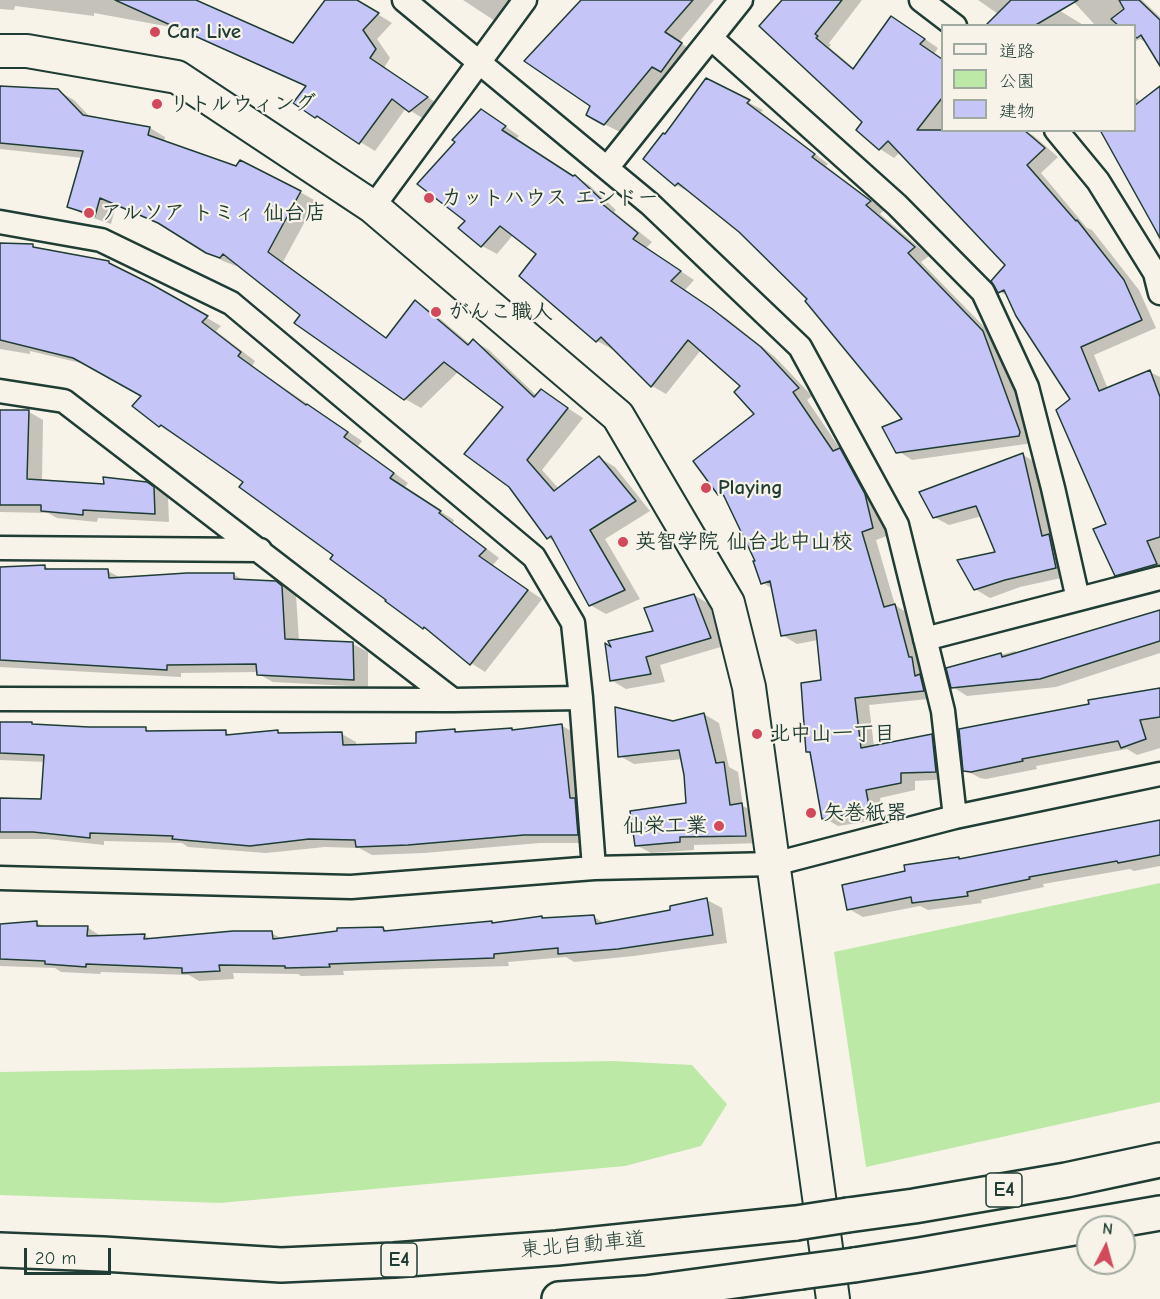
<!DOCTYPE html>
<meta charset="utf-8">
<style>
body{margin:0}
#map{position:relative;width:1160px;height:1299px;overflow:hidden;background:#f7f3e8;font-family:"Comic Neue","Klee One",sans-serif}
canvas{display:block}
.legend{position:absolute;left:941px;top:24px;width:195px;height:108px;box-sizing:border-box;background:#f7f3e8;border:2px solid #a1aaa0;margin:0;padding:8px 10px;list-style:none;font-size:18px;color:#1f3d34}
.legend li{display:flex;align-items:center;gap:12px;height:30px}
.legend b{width:30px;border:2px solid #a1aaa0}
.north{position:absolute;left:1076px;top:1215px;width:60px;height:60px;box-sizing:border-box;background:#f7f3e8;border:2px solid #a1aaa0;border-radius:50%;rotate:6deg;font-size:16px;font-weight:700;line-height:24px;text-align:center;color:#1f3d34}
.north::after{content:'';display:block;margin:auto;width:21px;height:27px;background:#d1495b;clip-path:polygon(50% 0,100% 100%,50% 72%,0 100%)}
.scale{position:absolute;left:24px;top:1248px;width:87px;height:27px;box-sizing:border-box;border:3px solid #1f3d34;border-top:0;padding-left:8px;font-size:18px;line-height:21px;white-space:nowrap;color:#1f3d34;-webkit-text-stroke:4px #f7f3e8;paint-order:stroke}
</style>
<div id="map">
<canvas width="1160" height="1299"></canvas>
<ul class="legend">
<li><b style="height:8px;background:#f7f3e8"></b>道路</li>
<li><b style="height:16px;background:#bce9a6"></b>公園</li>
<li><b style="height:16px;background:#c5c5f8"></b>建物</li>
</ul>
<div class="north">N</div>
<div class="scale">20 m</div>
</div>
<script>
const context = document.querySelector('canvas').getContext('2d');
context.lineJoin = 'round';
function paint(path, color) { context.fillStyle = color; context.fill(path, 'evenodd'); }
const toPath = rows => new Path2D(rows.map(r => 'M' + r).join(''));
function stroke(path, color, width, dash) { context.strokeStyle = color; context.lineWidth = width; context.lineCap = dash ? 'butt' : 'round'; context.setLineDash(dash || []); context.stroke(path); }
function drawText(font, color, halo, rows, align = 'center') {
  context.font = font + ' "Comic Neue","Klee One",sans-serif'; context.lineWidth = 4.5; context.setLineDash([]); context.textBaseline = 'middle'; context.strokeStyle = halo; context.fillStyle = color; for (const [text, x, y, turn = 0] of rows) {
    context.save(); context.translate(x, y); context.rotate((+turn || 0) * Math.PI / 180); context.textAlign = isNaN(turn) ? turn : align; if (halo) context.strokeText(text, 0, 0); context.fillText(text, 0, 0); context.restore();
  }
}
paint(toPath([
 [1160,883,1160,1102,866,1167,834,952],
 [612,1061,692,1065,727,1104,701,1146,625,1166,220,1203,0,1195,0,1072]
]), '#bce9a6');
paint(toPath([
 [0,0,193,0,294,45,327,0,355,0,392,23,377,39,390,58,384,68,441,106,424,119,406,108,375,151,331,124,330,125,316,117,307,87,176,28,94,13,94,16,15,6,14,10,0,9],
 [463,0,512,0,495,21],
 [596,0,714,0,679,42,696,53,676,79,667,74,620,132,602,123,592,106],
 [784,0,862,0,829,43,831,45,829,47,855,69,906,26,938,48,934,54,942,60,942,130,1024,130,1034,136,1058,157,1041,173,1087,228,1092,230,1139,290,1156,328,1094,355,1108,389,1150,372,1160,377,1160,575,1130,583,1116,575,1108,525,1072,399,1009,297,999,291,1007,265,900,152,894,158,880,149,858,130,864,122],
 [978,0,1042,0,1085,26,1002,26,998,14],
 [1072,0,1142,0,1160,17,1160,64,1148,44,1140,39,1134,42,1134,26,1096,26],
 [706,80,763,110,761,112,828,164,826,166,884,210,880,214,929,256,921,262,998,341,1033,443,912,460,898,451,905,419,810,300,740,231,692,192,691,193,676,185,665,136],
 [0,87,58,91,74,100,91,118,150,128,165,137,164,142,300,192,316,201,283,262,388,339,416,302,431,311,471,345,474,341,489,350,537,396,541,391,583,418,542,470,559,489,600,458,615,467,650,511,605,539,640,599,606,614,590,605,556,542,548,538,505,406,459,371,421,408,405,399,237,264,236,266,223,261,172,230,116,206,111,224,84,215,69,206,83,158,0,149],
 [1134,96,1160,119,1160,242,1147,212,1134,130],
 [495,119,519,136,516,139,574,178,575,176,589,185,616,210,614,212,652,242,646,248,694,280,684,291,726,318,775,357,812,396,807,400,841,450,854,458,879,504,887,536,876,540,895,605,909,614,938,698,869,705,874,747,932,736,946,744,950,779,915,781,915,790,880,798,884,819,838,826,824,818,812,754,808,752,823,682,818,640,797,644,782,635,773,589,763,583,757,561,727,499,719,494,756,414,743,386,701,350,666,394,652,386,613,347,612,349,597,341,521,275,539,254,513,235,497,254,482,246,461,228,468,221],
 [0,245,33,246,41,250,109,262,221,326,216,331,255,361,252,366,362,441,358,446,408,483,404,488,454,520,453,523,499,558,492,566,542,599,485,672,471,663,435,634,387,601,388,599,336,555,245,482,160,426,143,395,89,365,30,351,30,354,0,349],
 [0,411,29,412,43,420,42,481,105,485,146,483,168,497,169,522,98,518,97,522,57,518,48,513,0,512],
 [1023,455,1037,463,1070,576,1020,587,990,598,975,589,998,553,982,516,949,525,934,517],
 [44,566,51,570,108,571,121,578,233,574,245,581,276,582,296,595,299,641,353,644,368,652,368,687,273,682,258,674,258,672,181,673,181,677,0,667,0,569],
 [694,595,709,604,724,646,660,665,665,682,626,689,611,680,615,650,655,632],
 [1160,611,1160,653,1056,687,967,696,953,687,948,669,1015,651,1019,654],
 [1160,690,1160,748,1137,755,1127,749,1036,766,1037,769,986,779,980,778,965,770],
 [704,714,719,723,729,767,738,772,743,806,756,813,760,843,694,845,694,850,651,853,636,845,688,804,683,759,634,764,620,756,673,722],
 [0,724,146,729,152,732,225,732,233,736,278,732,282,734,342,734,356,742,356,746,418,745,455,730,460,733,512,729,515,731,561,725,576,734,592,843,540,843,424,853,372,855,359,848,325,847,266,853,188,847,182,843,104,841,104,845,48,839,0,839,0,799,42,801,45,762,0,760],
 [1160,821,1160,866,1134,871,1130,869,1043,884,1044,887,981,900,982,903,928,910,920,906,863,917,849,909,959,859,961,860],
 [707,900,722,908,727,943,634,956,574,962,566,957,508,962,509,966,343,971,344,975,301,976,298,974,233,973,234,979,199,981,189,975,101,972,100,974,61,972,55,968,0,966,0,926,37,923,45,927,87,927,102,937,144,935,152,940,271,933,283,939,383,928,389,932,492,922,495,924,541,917,545,919,594,917,606,924,671,912]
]), '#0003');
const building = toPath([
 [115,0,196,0,293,43,325,0,357,0,379,13,363,30,376,49,370,58,428,97,409,112,392,99,359,144,317,116,315,118,293,103,306,86,115,0],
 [581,0,693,0,665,32,682,43,661,72,652,67,604,125,586,115,590,106,524,61,581,0],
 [782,0,842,0,815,34,818,36,816,38,853,69,891,16,925,39,920,44,942,59,942,98,917,130,1024,130,1045,148,1027,165,1076,221,1077,220,1124,280,1142,320,1081,347,1099,391,1150,370,1160,397,1160,537,1147,541,1157,564,1115,576,1093,529,1106,524,1056,410,1070,399,1016,316,1004,290,998,293,991,281,1005,265,888,141,879,150,856,130,862,122,759,26,782,0],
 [1011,0,1078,0,1034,26,985,26,1011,0],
 [1119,0,1139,0,1160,20,1160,66,1141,35,1137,38,1134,36,1134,26,1119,26,1111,19,1124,9,1119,0],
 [706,78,750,100,747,103,815,154,812,157,871,201,866,205,915,247,908,253,983,331,1020,432,1019,436,896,453,882,427,902,419,805,301,807,299,739,232,678,183,675,186,643,159,663,133,665,134,706,78],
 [0,86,58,89,83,115,150,127,148,135,236,166,240,160,301,191,268,252,386,338,415,300,468,345,473,339,534,397,541,389,568,408,527,460,554,491,599,456,636,501,590,530,625,590,589,606,551,536,547,539,509,487,464,454,503,407,444,362,404,400,294,323,300,315,223,254,220,258,206,253,158,223,100,198,95,216,67,207,83,151,0,143,0,86],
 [1160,86,1160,238,1100,130,1134,130,1134,106,1160,86],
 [481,109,506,126,502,130,573,176,575,175,603,201,601,203,638,233,633,239,681,271,671,281,711,308,761,347,799,388,793,392,833,451,840,448,865,494,873,528,862,532,884,607,895,604,909,657,912,657,915,676,920,674,924,691,855,698,861,748,932,734,936,772,901,773,901,783,866,790,870,811,822,819,810,752,806,752,801,683,821,680,816,630,781,636,770,581,761,584,753,561,755,561,722,492,718,495,693,461,754,414,734,392,740,386,688,340,651,387,601,337,596,342,519,276,536,254,500,226,481,247,458,228,465,221,417,184,455,142,452,140,481,109],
 [0,243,33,244,33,247,109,261,109,263,151,284,208,316,202,322,241,352,238,356,306,405,307,404,348,432,344,437,394,473,390,478,441,511,439,513,486,549,479,556,528,590,470,665,424,627,423,629,385,601,386,600,330,559,333,555,239,487,243,482,161,425,159,427,132,406,141,396,73,358,0,340,0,243],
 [0,410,29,410,27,479,104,484,103,477,147,482,154,487,155,514,83,510,83,515,41,511,41,505,0,505,0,410],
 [1023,453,1042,536,1049,534,1056,568,1005,580,974,590,957,560,995,552,976,506,933,518,919,492,1023,453],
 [45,565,45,569,108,569,109,578,187,573,234,573,234,579,276,581,282,586,285,639,353,642,354,680,257,675,256,664,167,665,167,670,0,660,0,567,45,565],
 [694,594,711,638,646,657,651,674,610,681,605,643,611,647,608,641,653,631,644,608,694,594],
 [1160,610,1160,641,1040,679,951,688,946,668,1001,653,1002,657,1160,610],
 [1160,688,1160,717,1140,720,1146,739,1121,748,1118,741,1022,759,1023,761,971,772,963,771,959,729,1089,704,1088,700,1160,688],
 [615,707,673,721,704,713,716,763,724,762,730,805,742,803,746,836,680,837,680,842,635,846,630,811,686,803,684,775,679,750,618,757,615,707],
 [0,722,32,722,32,724,89,727,146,727,146,731,226,730,226,735,278,730,278,733,342,732,343,745,416,743,416,732,455,729,455,732,512,728,512,730,562,724,570,798,575,798,578,835,524,835,408,845,356,847,355,840,309,839,250,846,172,839,173,836,90,833,90,838,33,832,0,832,0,798,41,799,44,755,0,753,0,722],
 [1160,820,1160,855,1118,863,1117,861,1029,877,1030,879,967,892,968,896,912,903,911,897,847,910,842,885,905,871,904,865,959,857,959,859,1160,820],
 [707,898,713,935,618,949,558,954,558,948,494,954,494,958,329,964,330,967,285,968,285,966,219,965,220,971,182,973,182,968,86,964,86,967,45,964,45,961,0,959,0,924,37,921,37,926,88,926,87,936,145,934,144,939,233,931,272,931,273,939,337,931,337,928,383,927,384,931,492,921,492,923,542,916,542,918,594,915,596,924,670,910,670,906,707,898]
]);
paint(building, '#c5c5f8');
stroke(building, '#1f3d34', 1.5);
const street = toPath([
 [404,0,650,204,800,347,897,525,943,711,955,817],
 [921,0,955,26],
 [711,38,897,205,983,292,1027,387,1053,488,1078,599],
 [1056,130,1098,181,1155,273,1160,293],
 [607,168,741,0],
 [373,207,525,0],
 [0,222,101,240,231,303,534,557,573,623,581,698,594,868],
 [0,391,64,401,453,700],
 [0,548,260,550],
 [925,639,1160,578],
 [0,699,453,700,581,698],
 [0,878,351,887,594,868,774,864,955,817,1160,774]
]);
const secondary = toPath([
 [0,51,27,51,177,77,373,207,618,416,728,603,749,687,833,1299]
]);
const highway = toPath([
 [848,1215,914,1206,1066,1180,1160,1160],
 [0,1250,103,1254,281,1265,394,1260,557,1248,796,1223],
 [854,1265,919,1255,1160,1213],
 [559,1299,645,1293,801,1272]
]);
stroke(street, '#1f3d34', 27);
stroke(secondary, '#1f3d34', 36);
stroke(highway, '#1f3d34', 38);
stroke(street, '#f7f3e8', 22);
stroke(secondary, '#f7f3e8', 32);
stroke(highway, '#f7f3e8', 33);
const highwayBridge = toPath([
 [796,1223,848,1215],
 [801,1272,854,1265]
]);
stroke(highwayBridge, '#1f3d34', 38, []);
stroke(highwayBridge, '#f7f3e8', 33);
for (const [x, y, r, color] of [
 [155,32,6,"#d1495b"],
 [157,104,6,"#d1495b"],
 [429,198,6,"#d1495b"],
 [89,213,6,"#d1495b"],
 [436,312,6,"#d1495b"],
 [706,488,6,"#d1495b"],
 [623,542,6,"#d1495b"],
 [757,734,6,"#d1495b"],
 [811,813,6,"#d1495b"],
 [719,826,6,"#d1495b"]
]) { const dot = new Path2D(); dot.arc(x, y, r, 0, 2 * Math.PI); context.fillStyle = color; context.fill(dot); stroke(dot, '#f7f3e8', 2); }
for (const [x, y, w] of [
 [1004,1190,36],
 [399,1260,36]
]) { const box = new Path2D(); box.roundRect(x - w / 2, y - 17, w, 34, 4.5); context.fillStyle = '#f7f3e8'; context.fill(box); stroke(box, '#1f3d34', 1.5); }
drawText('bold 20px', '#1f3d34', null, [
 ["E4",1004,1190],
 ["E4",399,1260]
]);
drawText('bold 21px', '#1f3d34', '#f7f3e8', [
 ["Car Live",167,32],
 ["リトルウィング",169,104],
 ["カットハウス エンドー",441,198],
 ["アルソア トミィ 仙台店",101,213],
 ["がんこ職人",448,312],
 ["Playing",718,488],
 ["英智学院 仙台北中山校",635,542],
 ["北中山一丁目",769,734],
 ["矢巻紙器",823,813],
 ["仙栄工業",707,826,"right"]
], 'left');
drawText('21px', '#1f3d34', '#f7f3e8', [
 ["東北自動車道",583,1245,-5]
]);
</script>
